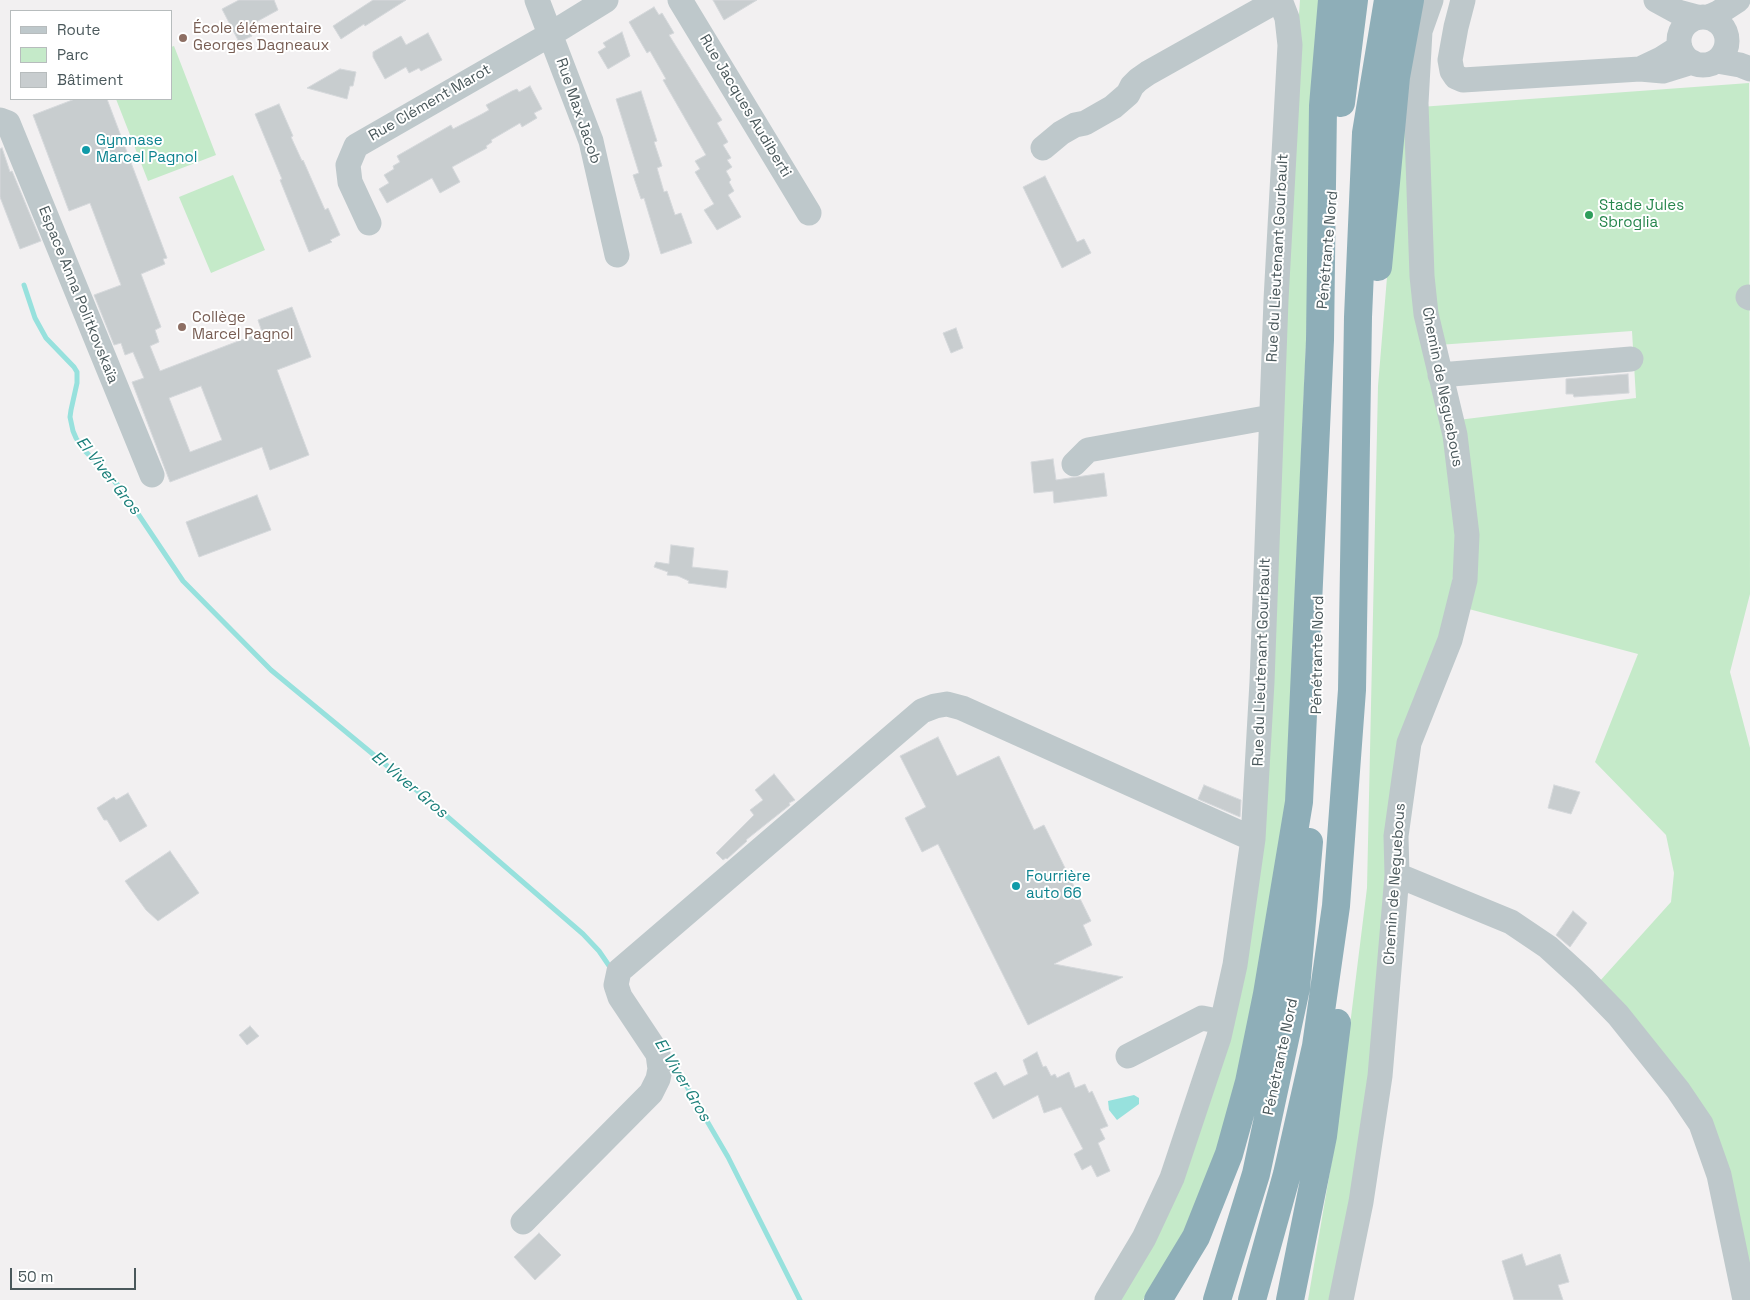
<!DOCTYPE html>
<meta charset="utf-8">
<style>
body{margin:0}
#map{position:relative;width:1750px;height:1300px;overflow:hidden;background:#f2f0f1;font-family:"Space Grotesk",sans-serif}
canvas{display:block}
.legend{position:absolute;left:10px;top:10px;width:162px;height:90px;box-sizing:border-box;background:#fff;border:1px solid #b7bcbd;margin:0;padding:6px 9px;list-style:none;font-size:15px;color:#4a585b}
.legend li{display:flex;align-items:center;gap:10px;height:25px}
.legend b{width:25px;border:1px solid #b7bcbd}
.scale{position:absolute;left:10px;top:1268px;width:126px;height:22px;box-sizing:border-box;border:2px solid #4a585b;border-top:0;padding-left:6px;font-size:15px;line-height:18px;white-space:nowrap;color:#4a585b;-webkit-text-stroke:4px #fff;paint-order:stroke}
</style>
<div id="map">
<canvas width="1750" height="1300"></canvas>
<ul class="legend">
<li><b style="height:6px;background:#bec8cb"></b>Route</li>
<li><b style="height:14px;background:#c5eac9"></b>Parc</li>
<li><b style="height:14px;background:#c8cdcf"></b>Bâtiment</li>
</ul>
<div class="scale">50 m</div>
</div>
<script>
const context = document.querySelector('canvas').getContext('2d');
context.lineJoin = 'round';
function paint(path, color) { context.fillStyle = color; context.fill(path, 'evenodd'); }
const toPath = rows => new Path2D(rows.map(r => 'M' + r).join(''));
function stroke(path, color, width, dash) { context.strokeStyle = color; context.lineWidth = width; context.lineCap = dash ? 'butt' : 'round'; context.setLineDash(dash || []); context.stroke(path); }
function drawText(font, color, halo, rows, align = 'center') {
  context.font = font + ' "Space Grotesk",sans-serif'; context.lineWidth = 4; context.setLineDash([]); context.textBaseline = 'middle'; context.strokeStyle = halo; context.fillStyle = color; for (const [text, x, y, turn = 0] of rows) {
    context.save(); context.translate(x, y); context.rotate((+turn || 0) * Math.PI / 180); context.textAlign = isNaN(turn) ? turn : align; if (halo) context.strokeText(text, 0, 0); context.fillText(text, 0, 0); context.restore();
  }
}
paint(toPath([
 [1300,0,1321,0,1286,801,1255,992,1237,1078,1217,1149,1184,1231,1143,1300,1119,1300,1228,1040],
 [1413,28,1433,376,1460,535,1443,637,1402,742,1372,1075,1333,1300,1308,1300,1337,1130,1367,888,1378,386,1401,108],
 [174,46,216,155,148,181,116,99,171,99,171,47],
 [1749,83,1750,594,1730,672,1750,748,1750,1282,1727,1173,1599,982,1671,902,1674,873,1666,835,1595,762,1638,654,1465,608,1458,420,1636,398,1632,331,1438,345,1420,107],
 [233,175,265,250,211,273,179,197]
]), '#c5eac9');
paint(toPath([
 [1134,1095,1139,1098,1139,1104,1117,1120,1109,1110,1108,1101]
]), '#97e1dd');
stroke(toPath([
 [24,285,35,318,46,338,74,367,77,372,77,383,71,410,70,417,73,431,76,438,83,449,109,475,122,490,183,581,271,670,420,793,583,934,599,951,612,970],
 [669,1056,728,1157,800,1300]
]), '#97e1dd', 5);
const building = toPath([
 [239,0,274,0,278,10,247,27,252,36,239,42,222,9,239,0],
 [373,0,406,0,365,26,364,24,341,39,333,26,373,0],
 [713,0,757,0,724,20,713,0],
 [654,7,659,15,662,13,674,33,669,35,722,120,717,123,728,142,723,145,731,158,727,160,732,167,726,171,731,180,729,182,734,191,728,195,741,217,717,230,704,210,714,204,695,172,700,169,695,161,706,155,663,80,666,79,650,51,647,53,629,22,654,7],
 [622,32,630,56,608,69,598,52,606,47,603,43,622,32],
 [428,33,442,60,421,71,419,68,409,73,406,67,385,79,373,57,373,52,401,36,406,45,428,33],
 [340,69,356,72,353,86,350,86,347,99,307,88,340,69],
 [530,86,542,109,534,113,537,118,522,127,520,123,491,140,492,142,486,146,487,148,452,167,460,182,440,193,432,178,387,203,379,189,389,183,384,175,394,169,393,166,400,162,397,156,451,125,453,129,482,114,489,110,486,105,512,91,517,89,519,92,530,86],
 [641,91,657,141,654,142,662,166,657,168,664,192,667,191,675,215,681,213,692,243,661,254,644,198,641,199,633,175,639,173,616,99,641,91],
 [75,99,107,99,167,258,163,259,165,264,141,274,161,327,155,330,159,342,150,346,160,371,262,332,258,320,292,307,311,357,277,370,309,455,270,470,262,447,170,482,132,382,144,378,133,352,125,355,121,343,114,345,94,295,121,285,90,203,69,211,33,115,75,99],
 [201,386,222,440,190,452,169,398,201,386],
 [279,104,293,136,291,137,302,161,303,160,325,210,328,208,340,235,330,240,332,242,309,252,280,180,282,179,255,114,279,104],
 [2,148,10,172,12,171,41,241,20,249,0,197,0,149,2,148],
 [1045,176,1077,242,1084,239,1091,253,1062,268,1023,187,1045,176],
 [956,328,963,348,951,353,943,333,956,328],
 [1628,374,1629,393,1574,397,1573,394,1566,394,1566,379,1628,374],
 [1053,459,1056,480,1104,473,1107,496,1054,503,1053,491,1034,493,1031,462,1053,459],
 [257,495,271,530,199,557,186,522,257,495],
 [671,545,694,548,692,567,728,571,726,588,688,583,689,581,678,576,667,575,668,572,654,567,656,562,669,564,671,545],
 [938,737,957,776,999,756,1034,830,1044,825,1091,921,1083,925,1092,945,1054,964,1123,977,1028,1025,938,844,922,852,905,818,926,807,900,756,938,737],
 [774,774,795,800,789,803,790,805,746,840,747,841,727,859,726,858,723,860,716,853,754,815,750,810,763,800,755,790,774,774],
 [1204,785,1241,800,1240,817,1198,799,1204,785],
 [1554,785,1580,792,1571,814,1548,808,1554,785],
 [128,793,147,826,120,842,107,820,104,820,97,808,114,797,116,800,128,793],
 [170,851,199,893,158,921,146,910,125,881,170,851],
 [1573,911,1587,923,1570,947,1556,935,1573,911],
 [250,1026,259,1036,247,1045,239,1035,250,1026],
 [1037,1052,1043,1067,1046,1066,1051,1076,1055,1074,1057,1078,1069,1072,1075,1088,1085,1084,1089,1093,1092,1091,1108,1126,1100,1129,1105,1139,1098,1143,1110,1171,1097,1177,1091,1165,1082,1170,1074,1154,1083,1149,1061,1107,1044,1113,1038,1095,993,1119,974,1083,996,1072,1004,1086,1028,1074,1023,1060,1037,1052],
 [539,1233,561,1255,535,1280,514,1257,539,1233],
 [1522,1254,1526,1266,1560,1254,1569,1282,1558,1285,1563,1300,1514,1300,1502,1261,1522,1254]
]);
paint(building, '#c8cdcf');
stroke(building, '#d5d8db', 1);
stroke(toPath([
 [537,0,591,141,617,255],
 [680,0,809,213],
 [1463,0,1456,27,1450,60,1452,71,1456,77,1463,80,1640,69],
 [1656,0,1678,12,1697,17],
 '1679 41a24 24 0 1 1 48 0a24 24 0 1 1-48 0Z',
 [1709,17,1718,13,1738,0],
 [1680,47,1661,59,1640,69,1663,71,1692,62],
 [1717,61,1740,65,1750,69],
 [0,120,8,123,152,475],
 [1043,148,1061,133,1075,125,1085,123,1113,107,1128,94,1132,86,1138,80,1148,73,1278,0],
 [369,223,350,182,348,165,356,146,551,34,606,0],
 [1748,297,1750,298],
 [1440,375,1631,359],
 [1074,464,1088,450,1271,417],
 [1397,875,1511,922,1548,947,1583,979,1618,1015,1678,1090,1701,1124,1719,1175,1745,1300],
 [1128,1056,1202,1018,1222,1022],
 [523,1222,651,1093,658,1079,660,1069,658,1054,620,997,616,985,619,971,922,711,935,706,947,704,962,708,1253,839],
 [1107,1300,1144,1238,1172,1178,1219,1037,1235,965,1253,839,1262,682,1276,300,1290,45,1287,18,1280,0],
 [1341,1300,1361,1202,1380,1076,1397,875,1396,836,1409,743,1450,640,1465,580,1467,535,1455,435,1426,314,1422,276,1416,103,1420,31,1431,0]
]), '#bec8cb', 25);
stroke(toPath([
 [1341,103,1354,0],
 [1378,267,1396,77,1410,0],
 [1158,1300,1196,1237,1229,1154,1249,1082,1267,994,1299,802,1320,340,1323,106,1332,0],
 [1217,1300,1256,1174,1296,988,1309,842],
 [1252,1300,1287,1174,1316,1046,1336,906,1352,690,1358,317,1366,133,1388,0],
 [1290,1300,1323,1136,1337,1023]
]), '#8eaeb8', 28);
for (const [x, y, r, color] of [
 [183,38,5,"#8d6e63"],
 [86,150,5,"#0f9aa8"],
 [1589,215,5,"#2e9e5b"],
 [182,327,5,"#8d6e63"],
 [1016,886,5,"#0f9aa8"]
]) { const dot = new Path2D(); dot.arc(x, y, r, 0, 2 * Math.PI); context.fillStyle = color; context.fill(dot); stroke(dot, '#fff', 2); }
drawText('15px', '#785e54', '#fff', [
 ["École élémentaire",193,29],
 ["Georges Dagneaux",193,46],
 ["Collège",192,318],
 ["Marcel Pagnol",192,335]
], 'left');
drawText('15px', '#4a585b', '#fff', [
 ["Rue Clément Marot",430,103,-30],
 ["Rue Jacques Audiberti",745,106,59],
 ["Rue Max Jacob",578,111,71],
 ["Pénétrante Nord",1328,250,-85],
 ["Rue du Lieutenant Gourbault",1278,258,-87],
 ["Espace Anna Politkovskaïa",78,295,68],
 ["Chemin de Neguebous",1442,387,79],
 ["Pénétrante Nord",1318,655,-89],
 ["Rue du Lieutenant Gourbault",1262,662,-88],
 ["Chemin de Neguebous",1395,884,-86],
 ["Pénétrante Nord",1281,1057,-78]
]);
drawText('15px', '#0d838f', '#fff', [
 ["Gymnase",96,141],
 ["Marcel Pagnol",96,158],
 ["Fourrière",1026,877],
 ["auto 66",1026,894]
], 'left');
drawText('15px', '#27864d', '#fff', [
 ["Stade Jules",1599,206],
 ["Sbroglia",1599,223]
], 'left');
drawText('italic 16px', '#1b7f7a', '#fff', [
 ["El Viver Gros",108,476,52],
 ["El Viver Gros",409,785,40],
 ["El Viver Gros",682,1080,59]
]);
</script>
